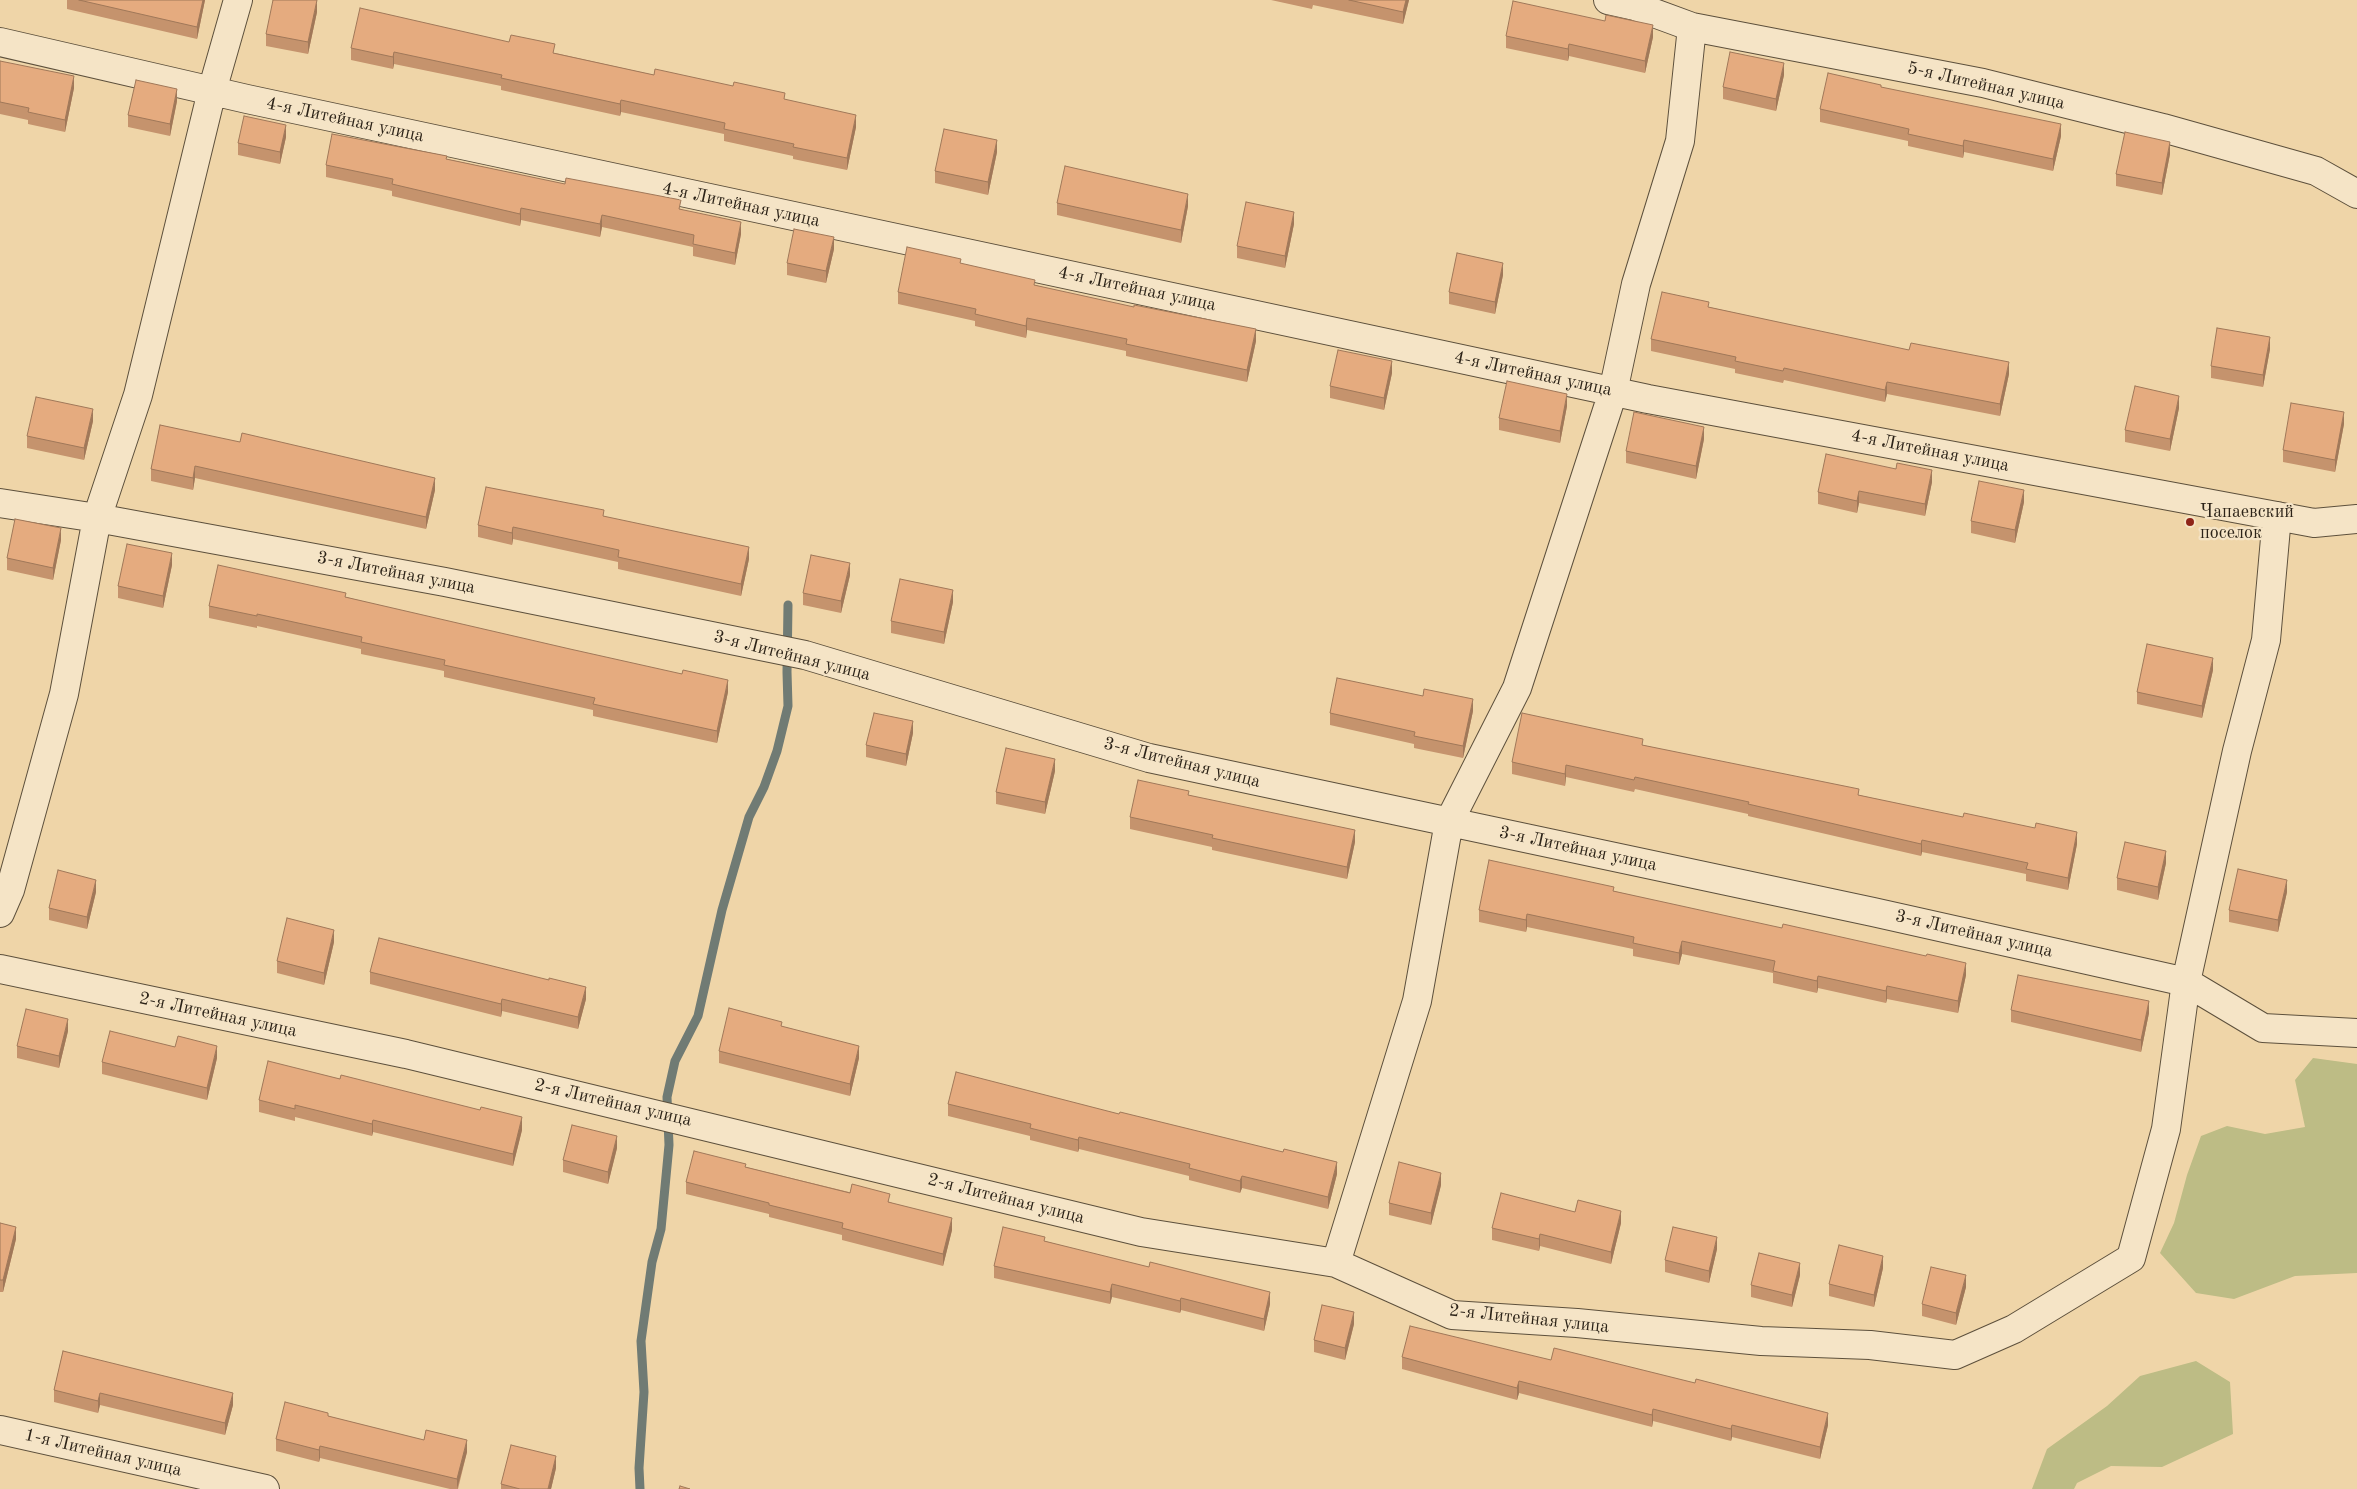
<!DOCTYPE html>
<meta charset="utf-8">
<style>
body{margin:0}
canvas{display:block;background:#efd5a8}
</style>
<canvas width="2357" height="1489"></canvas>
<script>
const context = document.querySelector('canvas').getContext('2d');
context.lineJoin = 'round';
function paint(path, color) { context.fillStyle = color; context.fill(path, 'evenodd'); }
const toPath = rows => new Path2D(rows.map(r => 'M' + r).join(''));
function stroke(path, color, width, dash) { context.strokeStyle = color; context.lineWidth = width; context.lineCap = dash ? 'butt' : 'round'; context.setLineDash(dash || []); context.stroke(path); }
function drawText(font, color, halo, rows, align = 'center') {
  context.font = font + ' "Old Standard TT",serif'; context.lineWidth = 4.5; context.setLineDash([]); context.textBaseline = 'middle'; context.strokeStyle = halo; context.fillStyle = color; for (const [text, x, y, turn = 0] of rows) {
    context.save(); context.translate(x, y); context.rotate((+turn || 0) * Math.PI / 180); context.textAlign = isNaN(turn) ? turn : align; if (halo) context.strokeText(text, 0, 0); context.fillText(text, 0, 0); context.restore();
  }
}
paint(toPath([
 [2313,1058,2357,1064,2357,1273,2295,1276,2234,1299,2196,1293,2160,1253,2174,1223,2187,1175,2201,1136,2227,1126,2265,1134,2305,1127,2295,1080],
 [2196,1361,2230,1382,2233,1434,2162,1467,2111,1466,2077,1483,2074,1489,2032,1489,2047,1449,2107,1406,2140,1376]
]), '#bdbc85');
stroke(toPath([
 [640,1489,639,1468,644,1392,641,1341,652,1262,661,1229,669,1145,667,1097,675,1061,698,1016,722,910,749,817,764,787,777,751,788,706,787,672,788,605]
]), '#707b74', 9);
const minor = toPath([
 [1608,0,1635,6,1692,27,1983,83,2163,128,2316,171,2357,194],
 [0,42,247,99,1648,399,2314,523,2357,519],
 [0,503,97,518,445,582,805,655,1149,758,1873,912,2186,982,2263,1028,2357,1033],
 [0,913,10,890,64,694,97,518,138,395,212,91,238,0],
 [0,969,406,1054,1141,1232,1336,1263,1452,1315,1577,1323,1761,1341,1870,1345,1955,1355,2014,1329,2131,1258,2166,1129,2186,982,2237,751,2266,640,2277,516],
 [1336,1263,1417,1001,1449,822,1517,688,1613,392,1636,284,1680,141,1692,27],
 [0,1430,265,1489]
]);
stroke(minor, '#5d503c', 30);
stroke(minor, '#f5e4c6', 28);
paint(toPath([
 [67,0,205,0,197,39,67,9],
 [1271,0,1409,0,1403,24,1313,5,1312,9],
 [317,12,308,54,266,46,266,34],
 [1506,36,1653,37,1645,73,1569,56,1568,61,1506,48],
 [351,48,555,53,654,75,785,100,856,127,847,170,793,159,793,156,724,141,724,134,621,112,620,116,501,90,501,86,394,64,393,69,351,60],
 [0,61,74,88,65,132,28,124,28,120,0,114],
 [1784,75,1776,111,1723,99,1723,87],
 [1881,87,2061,136,2053,171,1964,152,1963,158,1908,146,1908,141,1820,122,1820,109],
 [177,101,170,136,128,127,128,115],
 [286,137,280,164,238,155,238,143],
 [997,152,988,195,935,183,935,171],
 [2170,154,2162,195,2116,186,2116,174],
 [447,159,681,209,741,234,735,265,693,256,693,247,602,227,600,237,521,220,520,226,392,196,392,191,326,177,326,165],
 [1057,203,1188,206,1181,243,1057,215],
 [1294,224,1285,268,1237,258,1237,246],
 [834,249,826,283,787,275,787,263],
 [961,264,1035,285,1256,341,1247,382,1126,356,1126,351,1027,330,1026,338,975,326,975,321,898,304,898,292],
 [1503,275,1495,314,1449,304,1449,292],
 [1709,307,2009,374,2000,416,1887,394,1885,402,1784,380,1783,383,1735,373,1735,369,1651,351,1651,339],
 [2270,349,2263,387,2211,378,2211,366],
 [1392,373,1384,410,1330,398,1330,386],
 [1567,406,1560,443,1499,430,1499,418],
 [2179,408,2170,451,2125,442,2125,430],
 [93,421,84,460,27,448,27,436],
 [2344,424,2335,472,2283,462,2283,450],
 [160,425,435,490,426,529,195,478,193,490,151,481,151,469],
 [1704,439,1696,479,1626,463,1626,451],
 [1932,482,1925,516,1859,503,1857,513,1818,504,1818,492],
 [2024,502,2015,543,1971,533,1971,521],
 [604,516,749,559,741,596,618,569,618,562,513,539,512,545,478,537,478,525],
 [61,540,53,580,7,570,7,558],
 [172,565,163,608,118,598,118,586],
 [850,575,841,613,803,605,803,593],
 [346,597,728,692,717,743,593,716,593,710,444,677,444,671,361,654,361,649,257,626,257,628,209,618,209,606],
 [953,602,944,644,891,633,891,621],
 [2213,670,2202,718,2137,704,2137,692],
 [1473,711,1463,758,1414,748,1414,744,1330,725,1330,713],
 [913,733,906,766,866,757,866,745],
 [1643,745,1859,795,2077,844,2068,890,2026,881,2026,874,1922,852,1921,856,1748,816,1748,814,1635,789,1634,792,1566,777,1565,786,1512,774,1512,762],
 [1055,771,1045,814,996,804,996,792],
 [1189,795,1355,842,1347,879,1212,850,1212,847,1130,829,1130,817],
 [2166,863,2158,900,2117,890,2117,878],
 [1614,891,1966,975,1958,1013,1887,999,1886,1003,1818,988,1817,993,1773,983,1773,973,1682,954,1679,965,1633,956,1633,949,1527,927,1526,932,1479,922,1479,910],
 [96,892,87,929,49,920,49,908],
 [2287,892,2278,932,2229,922,2229,910],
 [334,942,324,985,277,973,277,961],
 [370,972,549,980,586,999,578,1029,502,1011,501,1017,370,984],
 [2011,1010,2149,1013,2141,1052,2011,1022],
 [68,1031,59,1068,17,1058,17,1046],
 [719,1051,859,1058,850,1096,719,1063],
 [217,1058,207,1100,102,1074,102,1062],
 [259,1100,522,1130,513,1166,373,1132,372,1136,295,1117,295,1121,259,1112],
 [948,1104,1337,1174,1328,1209,1242,1188,1240,1193,1189,1180,1189,1176,1079,1149,1078,1152,1030,1140,1030,1136,948,1116],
 [617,1148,608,1184,563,1172,563,1160],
 [746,1167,890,1202,952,1230,943,1266,842,1240,842,1235,769,1217,769,1214,686,1194,686,1182],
 [1441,1185,1431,1225,1389,1215,1389,1203],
 [0,1223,16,1239,3,1292,0,1292],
 [1621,1223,1611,1264,1540,1246,1539,1251,1492,1240,1492,1228],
 [1045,1241,1270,1304,1264,1331,1181,1310,1180,1313,1112,1297,1110,1304,994,1278,994,1266],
 [1717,1249,1709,1283,1665,1272,1665,1260],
 [1883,1268,1874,1307,1829,1296,1829,1284],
 [1800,1275,1792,1307,1751,1297,1751,1285],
 [1966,1287,1956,1325,1922,1316,1922,1304],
 [1354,1324,1345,1360,1314,1352,1314,1340],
 [63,1351,233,1405,225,1435,100,1405,98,1413,54,1402,54,1390],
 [1402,1357,1828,1425,1820,1459,1732,1437,1731,1441,1653,1421,1652,1427,1519,1393,1517,1400,1402,1369],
 [328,1416,467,1452,458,1489,450,1489,320,1458,319,1462,276,1451,276,1439],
 [556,1468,551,1489,501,1489,501,1484]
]), '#c5936d');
paint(toPath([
 [203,0,205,0,197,39,197,27],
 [317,0,317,12,308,54,308,42],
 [1406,0,1409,0,1403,24,1403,12],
 [1653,25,1653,37,1645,73,1645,61],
 [1569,44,1569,56,1568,61,1568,49],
 [394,52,394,64,393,69,393,57],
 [1784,63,1784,75,1776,111,1776,99],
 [74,76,74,88,65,132,65,120],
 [177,89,177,101,170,136,170,124],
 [621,100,621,112,620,116,620,104],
 [856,115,856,127,847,170,847,158],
 [2061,124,2061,136,2053,171,2053,159],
 [286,125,286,137,280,164,280,152],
 [997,140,997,152,988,195,988,182],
 [1964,140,1964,152,1963,158,1963,146],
 [2170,142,2170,154,2162,195,2162,183],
 [1188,194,1188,206,1181,243,1181,230],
 [521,208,521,220,520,226,520,214],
 [1294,212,1294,224,1285,268,1285,256],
 [602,215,602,227,600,237,600,224],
 [741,222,741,234,735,265,735,253],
 [834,237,834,249,826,283,826,271],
 [1503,263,1503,275,1495,314,1495,302],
 [1027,318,1027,330,1026,338,1026,326],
 [1256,329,1256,341,1247,382,1247,370],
 [2270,337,2270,349,2263,387,2263,375],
 [1392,361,1392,373,1384,410,1384,398],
 [2009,362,2009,374,2000,416,2000,404],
 [1887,382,1887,394,1885,402,1885,390],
 [1567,394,1567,406,1560,443,1560,431],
 [2179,396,2179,408,2170,451,2170,439],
 [93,409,93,421,84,460,84,448],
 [2344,412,2344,424,2335,472,2335,460],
 [1704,427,1704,439,1696,479,1696,466],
 [195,466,195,478,193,490,193,478],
 [1932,470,1932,482,1925,516,1925,504],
 [435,478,435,490,426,529,426,517],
 [2024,490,2024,502,2015,543,2015,530],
 [1859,491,1859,503,1857,513,1857,501],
 [513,527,513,539,512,545,512,533],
 [61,528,61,540,53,580,53,568],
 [749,547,749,559,741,596,741,584],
 [172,553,172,565,163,608,163,596],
 [850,563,850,575,841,613,841,601],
 [953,590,953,602,944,644,944,632],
 [2213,658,2213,670,2202,718,2202,706],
 [728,680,728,692,717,743,717,731],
 [1473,699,1473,711,1463,758,1463,746],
 [913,721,913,733,906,766,906,754],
 [1055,759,1055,771,1045,814,1045,802],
 [1566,765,1566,777,1565,786,1565,774],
 [1355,830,1355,842,1347,879,1347,867],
 [2077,832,2077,844,2068,890,2068,878],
 [1922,840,1922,852,1921,856,1921,844],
 [2166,851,2166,863,2158,900,2158,887],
 [96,880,96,892,87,929,87,917],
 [2287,880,2287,892,2278,932,2278,920],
 [1527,914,1527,927,1526,932,1526,920],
 [334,930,334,942,324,985,324,973],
 [1682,941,1682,954,1679,965,1679,953],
 [1966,963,1966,975,1958,1013,1958,1001],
 [1818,976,1818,988,1817,993,1817,981],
 [1887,986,1887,999,1886,1003,1886,991],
 [586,987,586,999,578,1029,578,1017],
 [502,999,502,1011,501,1017,501,1004],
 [2149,1001,2149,1013,2141,1052,2141,1040],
 [68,1019,68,1031,59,1068,59,1056],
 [217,1046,217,1058,207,1100,207,1088],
 [859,1046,859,1058,850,1096,850,1084],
 [522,1117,522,1130,513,1166,513,1154],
 [373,1120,373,1132,372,1136,372,1124],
 [617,1136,617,1148,608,1184,608,1172],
 [1079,1137,1079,1149,1078,1152,1078,1140],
 [1337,1162,1337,1174,1328,1209,1328,1197],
 [1441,1173,1441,1185,1431,1225,1431,1213],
 [1242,1176,1242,1188,1240,1193,1240,1181],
 [1621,1211,1621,1223,1611,1264,1611,1252],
 [952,1218,952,1230,943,1266,943,1254],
 [16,1227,16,1239,3,1292,3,1280],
 [1540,1234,1540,1246,1539,1251,1539,1239],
 [1717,1237,1717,1249,1709,1283,1709,1271],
 [1883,1256,1883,1268,1874,1307,1874,1295],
 [1800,1263,1800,1275,1792,1307,1792,1295],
 [1966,1275,1966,1287,1956,1325,1956,1313],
 [1112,1284,1112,1297,1110,1304,1110,1292],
 [1270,1292,1270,1304,1264,1331,1264,1319],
 [1181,1298,1181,1310,1180,1313,1180,1301],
 [1354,1312,1354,1324,1345,1360,1345,1348],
 [1519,1381,1519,1393,1517,1400,1517,1388],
 [100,1393,100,1405,98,1413,98,1401],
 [233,1393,233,1405,225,1435,225,1423],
 [1653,1409,1653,1421,1652,1427,1652,1415],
 [1828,1413,1828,1425,1820,1459,1820,1447],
 [1732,1425,1732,1437,1731,1441,1731,1429],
 [467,1440,467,1452,457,1489,457,1479],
 [320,1446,320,1458,319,1462,319,1450],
 [556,1456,556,1468,551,1489,548,1489]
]), '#a07859');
const building = toPath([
 [79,0,203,0,197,27,79,0],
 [273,0,317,0,308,42,266,34,273,0],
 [1349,0,1406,0,1403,12,1349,0],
 [1513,1,1605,21,1606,15,1653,25,1645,61,1569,44,1568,49,1506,36,1513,1],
 [360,8,509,42,511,35,555,44,553,53,654,75,655,69,733,86,734,82,785,93,784,99,856,115,847,158,793,147,794,144,724,129,725,123,621,100,620,104,501,78,502,75,394,52,393,57,351,48,360,8],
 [1730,52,1784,63,1776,99,1723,87,1730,52],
 [0,61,74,76,65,120,28,112,29,108,0,102,0,61],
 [1828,73,1881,85,1881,87,2061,124,2053,159,1964,140,1963,146,1908,134,1909,129,1820,109,1828,73],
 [136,80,177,89,170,124,128,115,136,80],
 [244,116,286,125,280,152,238,143,244,116],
 [944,129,997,140,988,182,935,171,944,129],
 [2125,132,2170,142,2162,183,2116,174,2125,132],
 [332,134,447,156,446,159,565,184,566,178,681,200,679,209,741,222,735,253,693,244,694,235,602,215,600,224,521,208,520,214,392,184,393,179,326,165,332,134],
 [1065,166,1188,194,1181,230,1057,203,1065,166],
 [1246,202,1294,212,1285,256,1237,246,1246,202],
 [794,229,834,237,826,271,787,263,794,229],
 [907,247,961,259,960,263,1035,280,1034,285,1134,307,1134,305,1256,329,1247,370,1126,344,1127,339,1027,318,1026,326,975,314,976,309,898,292,907,247],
 [1457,253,1503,263,1495,302,1449,292,1457,253],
 [1662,292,1709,302,1708,307,1909,350,1911,343,2009,362,2000,404,1887,382,1885,390,1784,368,1783,371,1735,361,1736,357,1651,339,1662,292],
 [2217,328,2270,337,2263,375,2211,366,2217,328],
 [1338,350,1392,361,1384,398,1330,386,1338,350],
 [1507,381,1567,394,1560,431,1499,418,1507,381],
 [2135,386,2179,396,2170,439,2125,430,2135,386],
 [36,397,93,409,84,448,27,436,36,397],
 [2291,403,2344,412,2335,460,2283,450,2291,403],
 [1634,412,1704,427,1696,466,1626,451,1634,412],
 [160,425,240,442,242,433,435,478,426,517,195,466,193,478,151,469,160,425],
 [1826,454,1896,469,1897,463,1932,470,1925,504,1859,491,1857,501,1818,492,1826,454],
 [1979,481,2024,490,2015,530,1971,521,1979,481],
 [486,487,604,510,603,516,749,547,741,584,618,557,619,550,513,527,512,533,478,525,486,487],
 [15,519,61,528,53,568,7,558,15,519],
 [127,544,172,553,163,596,118,586,127,544],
 [811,555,850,563,841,601,803,593,811,555],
 [218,565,346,593,345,597,570,649,682,674,683,670,728,680,717,731,593,704,595,698,444,665,445,660,361,642,362,637,257,614,257,616,209,606,218,565],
 [900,579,953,590,944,632,891,621,900,579],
 [2147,644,2213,658,2202,706,2137,692,2147,644],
 [1337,678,1423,696,1424,689,1473,699,1463,746,1414,736,1415,732,1330,713,1337,678],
 [874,713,913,721,906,754,866,745,874,713],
 [1522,713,1643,739,1642,745,1859,789,1858,795,1963,817,1964,813,2035,828,2036,823,2077,832,2068,878,2026,869,2028,863,1922,840,1921,844,1748,804,1749,802,1635,777,1634,780,1566,765,1565,774,1512,762,1522,713],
 [1006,748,1055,759,1045,802,996,792,1006,748],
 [1138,780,1189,791,1188,795,1355,830,1347,867,1212,838,1213,835,1130,817,1138,780],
 [2125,842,2166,851,2158,887,2117,878,2125,842],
 [1489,860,1614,887,1613,891,1782,928,1783,924,1926,956,1927,954,1966,963,1958,1001,1887,986,1886,991,1818,976,1817,981,1773,971,1775,961,1682,941,1679,953,1633,943,1634,937,1527,914,1526,920,1479,910,1489,860],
 [2238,869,2287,880,2278,920,2229,910,2238,869],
 [58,870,96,880,87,917,49,908,58,870],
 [287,918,334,930,324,973,277,961,287,918],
 [379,938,549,980,549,978,586,987,578,1017,502,999,501,1004,370,972,379,938],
 [2018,975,2149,1001,2141,1040,2011,1010,2018,975],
 [729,1008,782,1022,781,1026,859,1046,850,1084,719,1051,729,1008],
 [26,1009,68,1019,59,1056,17,1046,26,1009],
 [110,1031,175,1047,178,1036,217,1046,207,1088,102,1062,110,1031],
 [268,1061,340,1079,341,1075,480,1110,481,1107,522,1117,513,1154,373,1120,372,1124,295,1105,295,1109,259,1100,268,1061],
 [956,1072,1119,1114,1120,1112,1283,1152,1284,1149,1337,1162,1328,1197,1242,1176,1240,1181,1189,1168,1190,1164,1079,1137,1078,1140,1030,1128,1031,1124,948,1104,956,1072],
 [572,1125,617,1136,608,1172,563,1160,572,1125],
 [694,1151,746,1164,745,1167,850,1193,852,1184,890,1194,888,1202,952,1218,943,1254,842,1228,843,1223,769,1205,769,1203,686,1182,694,1151],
 [1399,1162,1441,1173,1431,1213,1389,1203,1399,1162],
 [1501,1193,1575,1212,1578,1200,1621,1211,1611,1252,1540,1234,1539,1239,1492,1228,1501,1193],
 [0,1223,16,1227,3,1280,0,1280,0,1223],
 [1003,1227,1045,1237,1044,1241,1149,1267,1150,1262,1270,1292,1264,1319,1181,1298,1180,1301,1112,1284,1110,1292,994,1266,1003,1227],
 [1673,1227,1717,1237,1709,1271,1665,1260,1673,1227],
 [1839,1245,1883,1256,1874,1295,1829,1284,1839,1245],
 [1759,1253,1800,1263,1792,1295,1751,1285,1759,1253],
 [1931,1267,1966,1275,1956,1313,1922,1304,1931,1267],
 [1322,1305,1354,1312,1345,1348,1314,1340,1322,1305],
 [1410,1326,1551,1360,1554,1348,1695,1383,1696,1379,1828,1413,1820,1447,1732,1425,1731,1429,1653,1409,1652,1415,1519,1381,1517,1388,1402,1357,1410,1326],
 [63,1351,233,1393,225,1423,100,1393,98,1401,54,1390,63,1351],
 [285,1402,328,1413,328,1416,424,1440,426,1430,467,1440,457,1479,320,1446,319,1450,276,1439,285,1402],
 [511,1445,556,1456,548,1489,520,1489,501,1484,511,1445],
 [680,1486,690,1489,679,1489,680,1486]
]);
paint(building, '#e5ab7f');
stroke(building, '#a07859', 1);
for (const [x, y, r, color] of [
 [2190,522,5,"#8f2418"]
]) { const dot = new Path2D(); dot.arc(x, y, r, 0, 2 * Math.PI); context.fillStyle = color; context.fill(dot); stroke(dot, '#f5e4c6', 2); }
drawText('18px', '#2c2318', '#f5e4c6', [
 ["5-я Литейная улица",1986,86,13],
 ["4-я Литейная улица",345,120,12],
 ["4-я Литейная улица",741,205,12],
 ["4-я Литейная улица",1137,289,12],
 ["4-я Литейная улица",1533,374,12],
 ["4-я Литейная улица",1930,451,11],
 ["3-я Литейная улица",396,573,11],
 ["3-я Литейная улица",792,656,14],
 ["3-я Литейная улица",1182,763,14],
 ["3-я Литейная улица",1578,849,12],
 ["3-я Литейная улица",1974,934,13],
 ["2-я Литейная улица",218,1015,12],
 ["2-я Литейная улица",613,1103,13],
 ["2-я Литейная улица",1006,1199,14],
 ["2-я Литейная улица",1529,1319,6],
 ["1-я Литейная улица",103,1453,13]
]);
drawText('18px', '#2c2318', '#f5e4c6', [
 ["Чапаевский",2200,512],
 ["поселок",2200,533]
], 'left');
</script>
